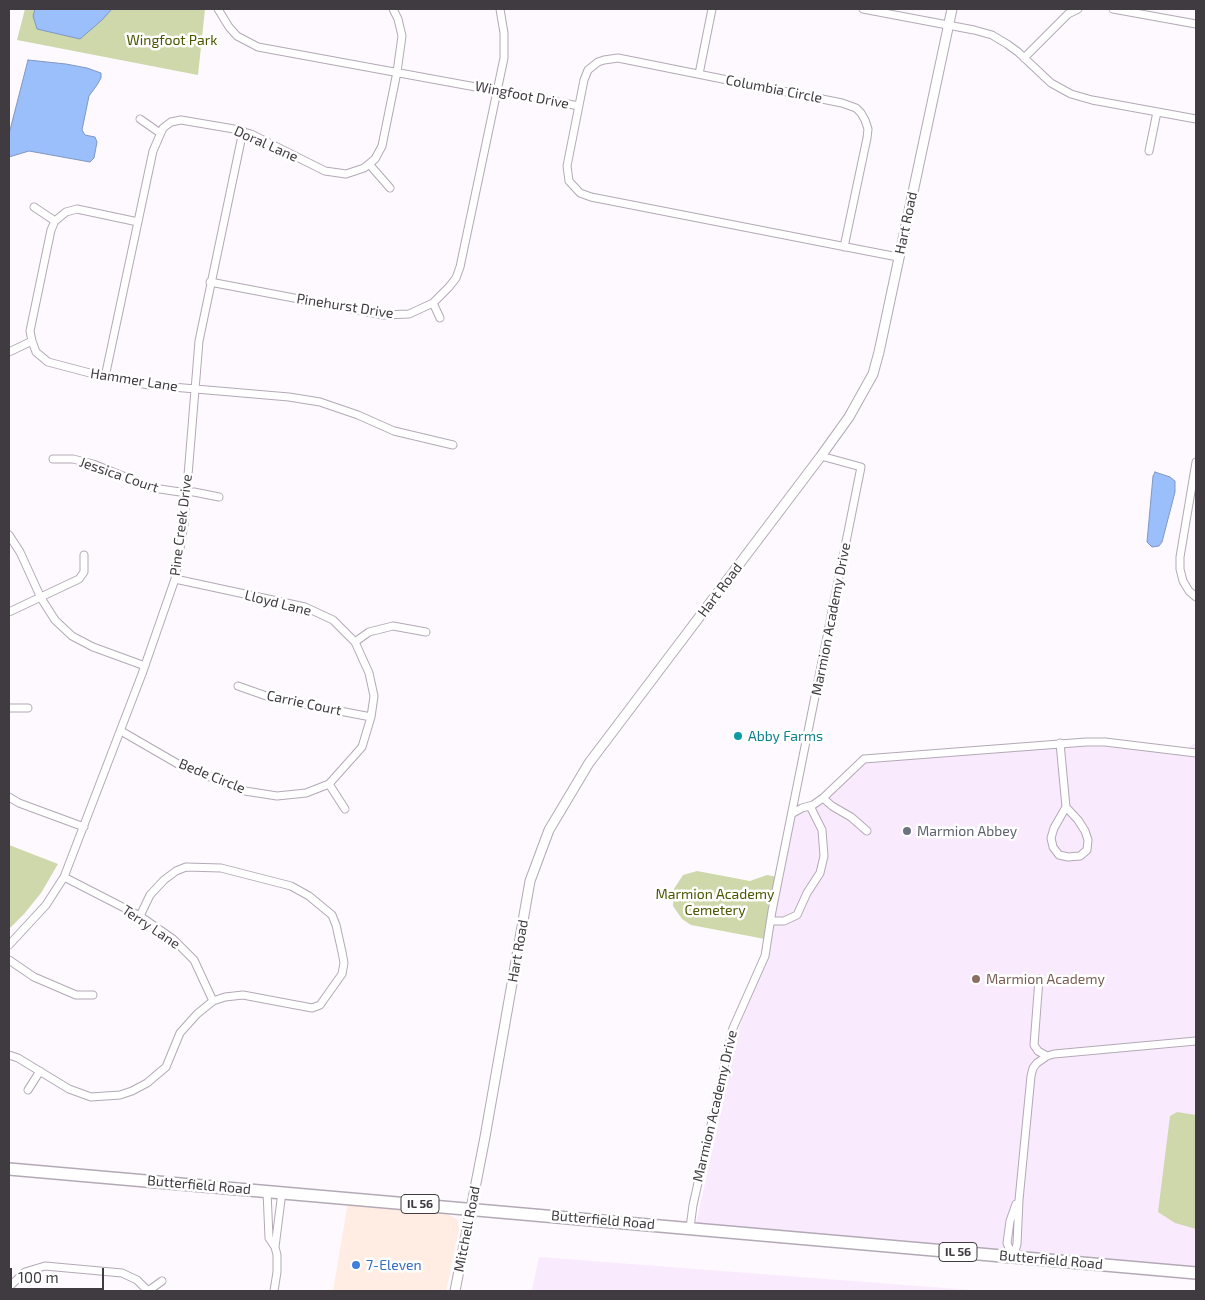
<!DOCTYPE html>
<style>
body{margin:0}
#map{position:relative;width:1205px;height:1300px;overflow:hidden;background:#fdf9ff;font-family:"Exo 2",sans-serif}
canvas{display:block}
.frame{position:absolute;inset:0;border:10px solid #3f3b40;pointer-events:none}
.scale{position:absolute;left:10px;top:1268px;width:94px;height:22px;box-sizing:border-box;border:2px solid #3f3b40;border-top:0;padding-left:6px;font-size:15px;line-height:18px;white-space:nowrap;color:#3f3b40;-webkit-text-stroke:4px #fff;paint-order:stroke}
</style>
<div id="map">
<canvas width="1205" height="1300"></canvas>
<div class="frame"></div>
<div class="scale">100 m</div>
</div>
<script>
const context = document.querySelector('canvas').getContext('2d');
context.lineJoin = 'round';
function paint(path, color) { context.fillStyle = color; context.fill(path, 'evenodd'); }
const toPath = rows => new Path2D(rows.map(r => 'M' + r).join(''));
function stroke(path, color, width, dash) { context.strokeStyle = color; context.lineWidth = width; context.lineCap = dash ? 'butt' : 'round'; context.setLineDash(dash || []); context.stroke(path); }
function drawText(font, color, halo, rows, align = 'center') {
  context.font = font + ' "Exo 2",sans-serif'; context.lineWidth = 5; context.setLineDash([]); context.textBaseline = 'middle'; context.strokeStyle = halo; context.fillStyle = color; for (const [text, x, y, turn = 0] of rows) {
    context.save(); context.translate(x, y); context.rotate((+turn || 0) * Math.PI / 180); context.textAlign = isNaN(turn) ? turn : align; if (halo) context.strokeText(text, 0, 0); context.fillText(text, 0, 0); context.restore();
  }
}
paint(toPath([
 [348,1202,447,1214,457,1219,459,1229,446,1291,333,1291]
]), '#ffede3');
paint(toPath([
 [1106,738,1187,749,1196,742,1196,1269,696,1224,739,1029,772,929,797,807,809,803,821,796,863,756],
 [539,1257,983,1291,532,1291]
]), '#faeafe');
paint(toPath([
 [25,9,205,9,198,75,17,40],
 [9,845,58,864,41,893,24,914,9,929],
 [697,871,750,881,767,875,777,877,765,939,691,925,682,919,673,906,674,889,683,875],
 [1177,1112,1196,1115,1196,1229,1175,1223,1158,1212,1170,1116]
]), '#ced8aa');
const water = toPath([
 [35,9,112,9,102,20,80,39,37,29,33,16,35,9],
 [28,60,66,64,87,68,101,73,101,78,97,85,89,96,82,130,85,135,95,137,97,142,94,158,90,162,29,151,9,157,9,134,28,60],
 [1155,472,1170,477,1175,481,1175,492,1162,542,1159,546,1152,547,1147,542,1153,476,1155,472]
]);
paint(water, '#9abffa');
stroke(water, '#7f97c2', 1);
const minor = toPath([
 [218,9,229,27,237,36,258,47,579,106],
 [863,9,974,30,992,35,1007,44,1018,52,1051,83,1071,94,1092,100,1196,119],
 [1113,9,1196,24],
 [1024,58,1068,14,1078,9],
 [699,74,712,9],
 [140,119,160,133],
 [1149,151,1157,112],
 [369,164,390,188],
 [34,207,55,221],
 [138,222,77,209,66,212,55,221,51,230,30,331,32,341,36,352,48,362,105,377,149,385,289,397,320,402,358,415,394,431,453,445],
 [844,247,867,138,868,129,865,120,861,113,856,108,842,103,618,58,604,60,598,62,588,70,584,80,567,166,569,181,580,193,591,197,836,245,898,257],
 [210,282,383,315,409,314,433,303,449,287,456,278,460,267,504,58,504,33,500,9],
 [433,303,440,318],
 [9,352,32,341],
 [105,377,153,151,163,128,171,122,181,120,234,129,251,134,325,171,346,174,364,168,375,159,382,146,397,72,402,36,398,19,393,9],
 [53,459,73,459,93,464,153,488,180,492,194,492,219,497],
 [1196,462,1180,557,1180,569,1183,581,1189,591,1196,597],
 [9,535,20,552,41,598,55,620,72,636,93,647,145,666],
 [9,612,79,579,84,572,84,555],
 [355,642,369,632,393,626,426,632],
 [238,686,272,698,371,717],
 [9,708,28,708],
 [121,731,178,764,245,791,277,796,306,793,329,784,362,747,371,717,374,696,369,673,355,642,333,620,305,607,175,579],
 [1060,743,1066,807,1054,828,1051,838,1053,847,1059,855,1068,857,1080,856,1087,850,1088,840,1085,831,1078,820,1066,807],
 [329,784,345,809],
 [9,797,19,803,84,827],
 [823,798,832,806,851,817,867,831],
 [793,813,802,808,813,805,823,798,864,759,1086,742,1105,742,1196,753],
 [64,877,140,916,173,939,194,960,213,1001],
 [771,921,784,921,797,915,807,893,820,873,824,856,822,830,810,806],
 [9,945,46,905,64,877,142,674,175,579,184,524,199,341,243,131],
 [9,960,34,977,76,995,93,995],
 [1039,979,1034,1045,1038,1051,1047,1056],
 [9,1055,18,1058,69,1089,91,1097,120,1095,132,1091,147,1083,166,1067,180,1033,197,1014,213,1001,225,997,243,995,312,1008,320,1005,342,974,344,963,342,952,336,925,332,915,309,896,291,886,221,868,186,867,176,871,164,880,150,895,140,916],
 [28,1090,40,1071],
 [267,1191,269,1238,275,1247,277,1255,277,1272,274,1291],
 [690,1228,693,1205,733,1028,765,956,772,911,861,467,821,456],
 [275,1247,282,1192],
 [1013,1258,1017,1244,1019,1200,1031,1076,1033,1068,1037,1063,1047,1056,1054,1054,1196,1041],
 [1013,1258,1007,1243,1010,1221,1016,1204],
 [9,1287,25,1272,45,1266,122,1273,137,1280,148,1291],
 [148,1291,162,1281]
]);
const tertiary = toPath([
 [455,1291,485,1137,530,881,549,830,589,763,821,456,849,417,873,374,879,352,952,9]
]);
const primary = toPath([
 [9,1169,1196,1273]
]);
stroke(minor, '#b3a9b6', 9);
stroke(tertiary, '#b3a9b6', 11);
stroke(primary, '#b3a9b6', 14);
stroke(minor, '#fff', 7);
stroke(tertiary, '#fff', 9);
stroke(primary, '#fff', 11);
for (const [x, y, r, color] of [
 [738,736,5,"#0f9aa8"],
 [907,831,5,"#6b7280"],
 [976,979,5,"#8d6e63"],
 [356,1265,5,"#3f7fe0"]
]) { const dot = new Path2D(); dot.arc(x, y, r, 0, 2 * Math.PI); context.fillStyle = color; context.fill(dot); stroke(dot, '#fff', 2); }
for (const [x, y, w] of [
 [420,1204,38],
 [958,1252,38]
]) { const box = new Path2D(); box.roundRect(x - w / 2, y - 9.5, w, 19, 4); context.fillStyle = '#fff'; context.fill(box); stroke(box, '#3f3b40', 1); }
drawText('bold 12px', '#3f3b40', null, [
 ["IL 56",420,1204],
 ["IL 56",958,1252]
]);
drawText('14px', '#4c5601', '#fff', [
 ["Wingfoot Park",172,40],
 ["Marmion Academy",715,894],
 ["Cemetery",715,910]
]);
drawText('14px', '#3f3b40', '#fff', [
 ["Columbia Circle",774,89,11],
 ["Wingfoot Drive",522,95,11],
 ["Doral Lane",266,144,24],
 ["Hart Road",906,223,-78],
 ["Pinehurst Drive",345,306,9],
 ["Hammer Lane",134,380,9],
 ["Jessica Court",119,475,19],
 ["Pine Creek Drive",181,525,-83],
 ["Hart Road",720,590,-53],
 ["Lloyd Lane",278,603,14],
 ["Marmion Academy Drive",831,619,-79],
 ["Carrie Court",304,703,12],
 ["Bede Circle",212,776,22],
 ["Terry Lane",151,927,34],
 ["Hart Road",518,951,-80],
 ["Marmion Academy Drive",715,1106,-77],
 ["Butterfield Road",199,1185,5],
 ["Butterfield Road",603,1220,5],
 ["Mitchell Road",467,1229,-79],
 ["Butterfield Road",1051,1260,5]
]);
drawText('14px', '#0d838f', '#fff', [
 ["Abby Farms",748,736]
], 'left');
drawText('14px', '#5b616d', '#fff', [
 ["Marmion Abbey",917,831]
], 'left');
drawText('14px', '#785e54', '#fff', [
 ["Marmion Academy",986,979]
], 'left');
drawText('14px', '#366cbe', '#fff', [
 ["7-Eleven",366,1265]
], 'left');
</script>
